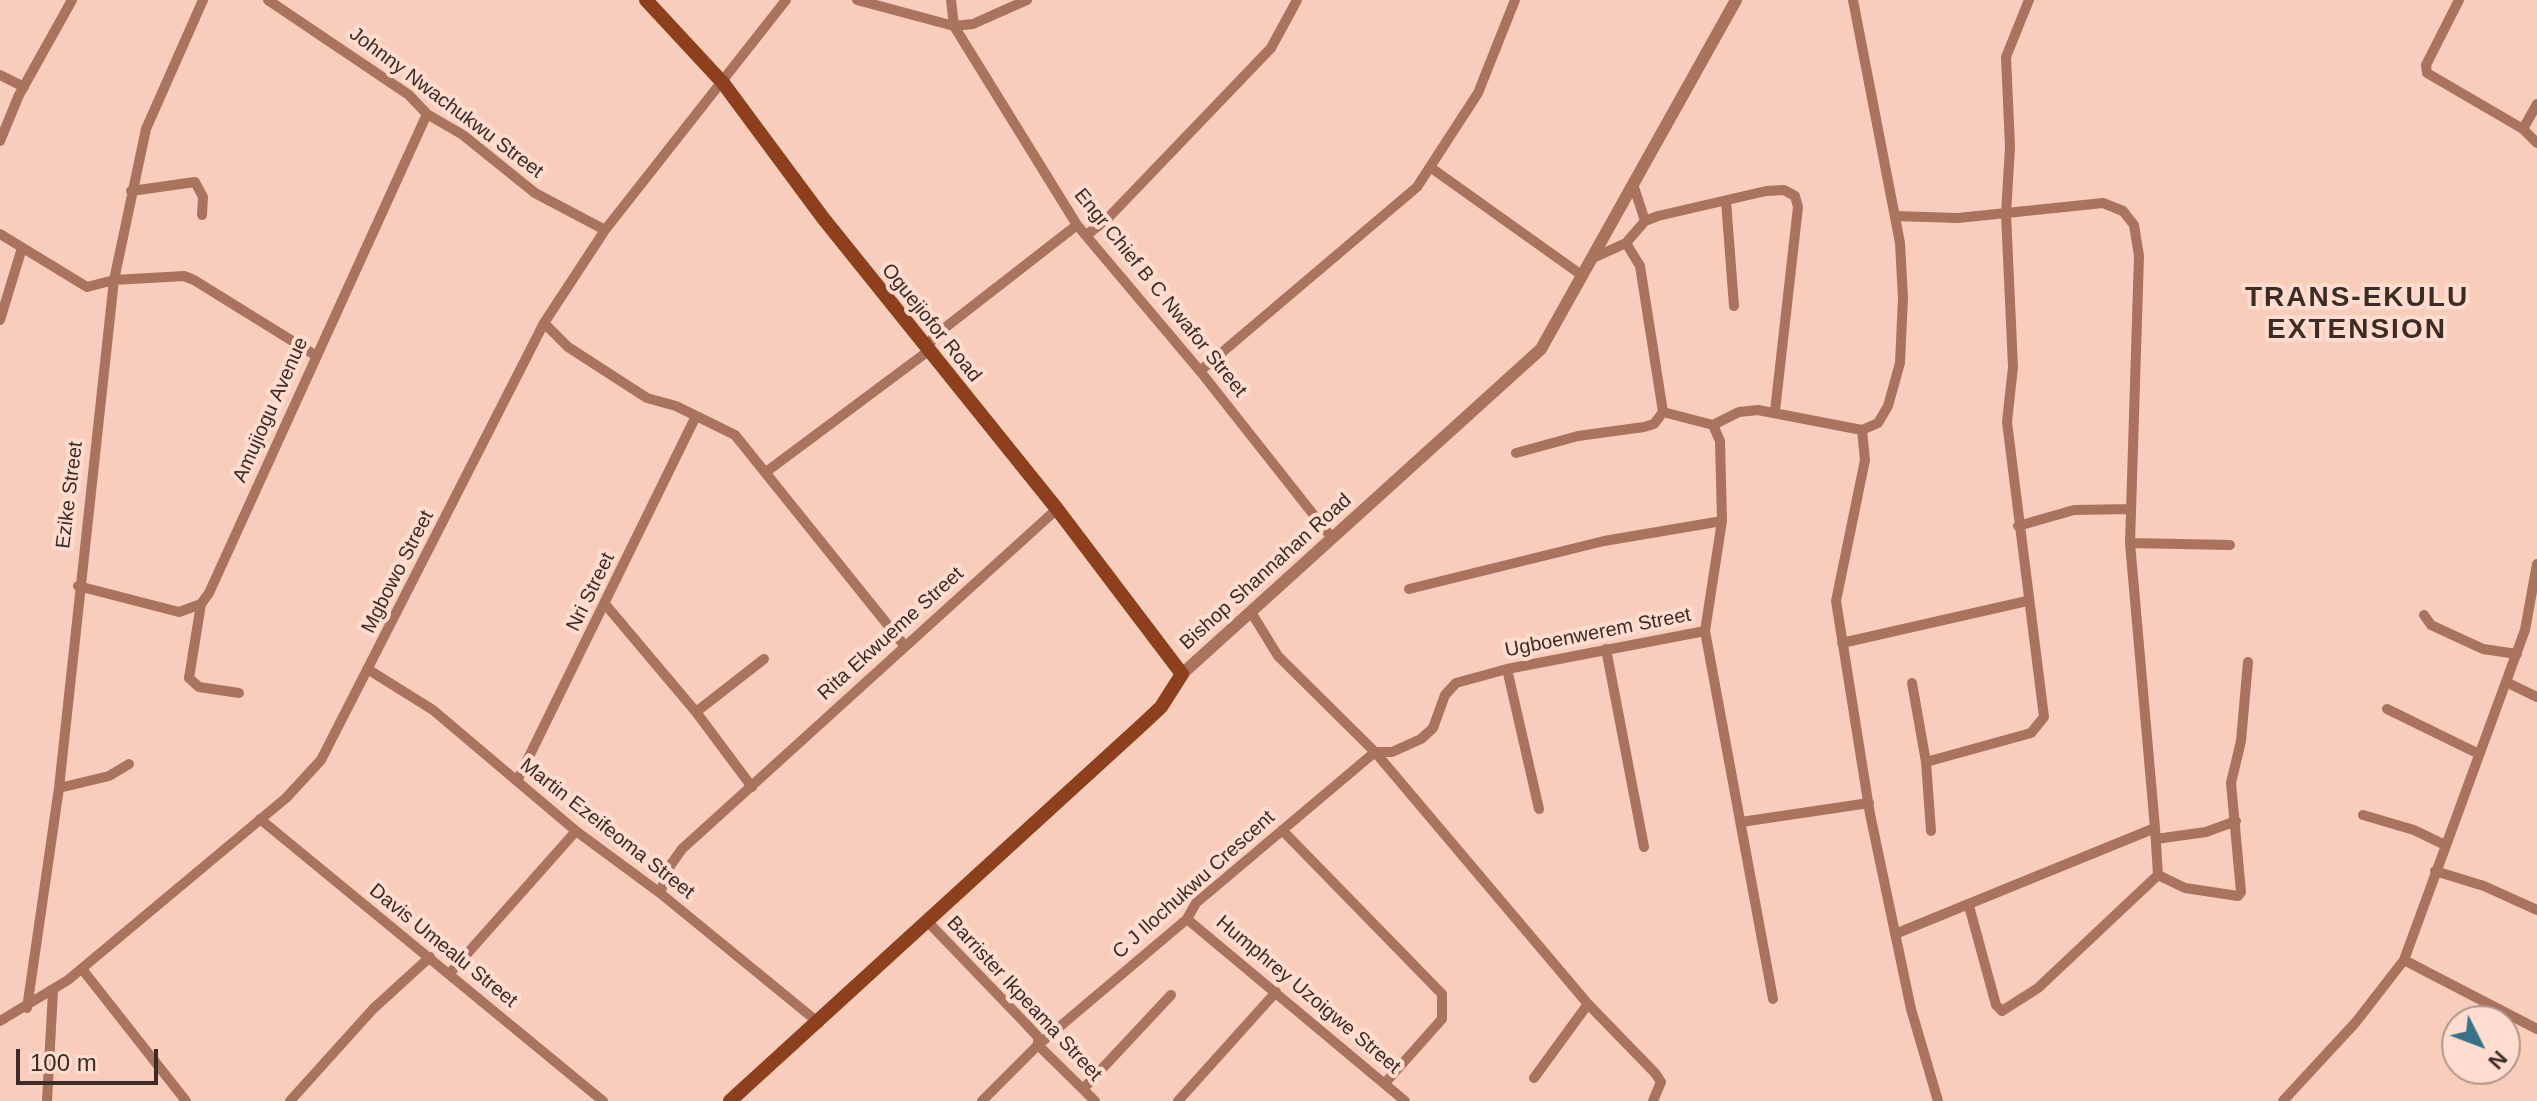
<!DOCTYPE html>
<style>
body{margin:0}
#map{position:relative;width:2537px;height:1101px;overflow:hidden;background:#f8cdbb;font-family:Arial,sans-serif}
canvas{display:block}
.north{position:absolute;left:2441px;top:1005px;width:80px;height:80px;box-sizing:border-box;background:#ffdcce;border:2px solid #b1968a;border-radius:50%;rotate:132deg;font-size:22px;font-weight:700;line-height:32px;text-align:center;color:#3c2c25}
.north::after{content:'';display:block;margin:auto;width:28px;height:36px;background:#337287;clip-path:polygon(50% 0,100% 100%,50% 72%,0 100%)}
.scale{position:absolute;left:16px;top:1049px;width:142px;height:36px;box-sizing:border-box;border:4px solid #3c2c25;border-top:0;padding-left:10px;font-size:24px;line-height:28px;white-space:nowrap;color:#3c2c25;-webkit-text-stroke:6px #ffdcce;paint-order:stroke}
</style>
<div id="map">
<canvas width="2537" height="1101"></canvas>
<div class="north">N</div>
<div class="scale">100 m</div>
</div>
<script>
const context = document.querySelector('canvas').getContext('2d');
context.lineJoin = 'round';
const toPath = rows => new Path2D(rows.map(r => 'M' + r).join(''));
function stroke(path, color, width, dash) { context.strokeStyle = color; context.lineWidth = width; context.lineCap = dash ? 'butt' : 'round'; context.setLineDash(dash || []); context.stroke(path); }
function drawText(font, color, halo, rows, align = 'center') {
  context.font = font + ' Arial,sans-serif'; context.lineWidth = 8; context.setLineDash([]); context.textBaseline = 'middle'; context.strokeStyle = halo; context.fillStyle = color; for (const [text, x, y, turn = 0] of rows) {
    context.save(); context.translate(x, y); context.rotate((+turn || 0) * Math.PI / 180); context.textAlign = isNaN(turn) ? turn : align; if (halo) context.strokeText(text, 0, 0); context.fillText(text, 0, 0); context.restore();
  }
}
stroke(toPath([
 [268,0,409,95,427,114,463,135,535,193,605,230],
 [857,0,954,26,973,24,1027,0],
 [951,0,954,26,1077,225,1200,371,1332,538],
 [2459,0,2426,65,2427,73,2523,129,2537,143],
 [0,75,24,87],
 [2523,129,2537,104],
 [0,141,19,95,72,0],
 [1430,167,1580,274],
 [1633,184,1645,221],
 [131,191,195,182,203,197,202,215],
 [1726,201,1734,306],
 [0,234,87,287,114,280,184,276,194,280,315,355],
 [1088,234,1108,218,1271,48,1297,0],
 [1591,259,1626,243,1645,221,1658,216,1766,191,1784,190,1795,196,1798,207,1775,411],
 [0,320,22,248],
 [544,323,568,347,647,398,676,406,735,435,904,645],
 [1200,371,1417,187,1478,93,1515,0],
 [1663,412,1713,425,1739,412,1758,410,1862,430,1878,423,1888,406,1900,363,1903,298,1900,243,1853,0],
 [1713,425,1720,441,1722,521,1705,631,1773,999],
 [1862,430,1865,460,1836,601,1870,814,1911,1009,1938,1101],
 [1516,453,1578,436,1644,427,1654,424,1663,412,1640,266,1626,243],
 [766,472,927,352,933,337,1077,225],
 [2018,526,2074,510,2131,509],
 [2130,543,2230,545],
 [78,586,179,612,201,604,209,593,427,114],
 [1409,589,1604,541,1722,521],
 [201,604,189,678,199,687,239,693],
 [605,604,696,712,752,787],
 [1251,612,1278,656,1375,752,1588,1004,1655,1073,1661,1082,1653,1101],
 [2424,615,2431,625,2483,649,2517,654],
 [1842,643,2027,601],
 [1606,649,1644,847],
 [1507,669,1539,809],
 [369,670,433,710,576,831,660,893,819,1023],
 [2506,682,2537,697],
 [1912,683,1926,762,1931,831],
 [2387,709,2479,754],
 [696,712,764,659],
 [1375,752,1392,752,1421,739,1433,728,1445,695,1456,683,1507,669,1705,631],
 [1926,762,2031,733,2044,717,2007,422,2013,367,2006,214,2010,147,2006,57,2029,0],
 [517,781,695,418],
 [59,788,109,776,129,764],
 [2363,815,2414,830,2445,845],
 [260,819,603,1101],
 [1741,822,1869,803],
 [1282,830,1442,994,1442,1019,1386,1082],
 [2156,839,2206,832,2236,821],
 [2435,871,2484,886,2537,910],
 [2158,875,2185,888,2238,896,2241,892,2231,783,2241,741,2248,662],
 [660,893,670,866,682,849,1057,509],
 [1969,906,1996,1005,2002,1011,2038,988,2158,875,2155,828],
 [1187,919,1405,1101],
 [928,922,1027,1025,1038,1037,1038,1045,1095,1101],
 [1895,934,2155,828,2130,543,2139,256,2134,225,2123,211,2103,203,1958,218,1895,216],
 [2404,960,2537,1029],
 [82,969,186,1101],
 [450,973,576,831],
 [27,1008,59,788,114,280,146,129,203,0],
 [0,1021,68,980,286,798,321,760,544,323,605,230,786,0],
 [1534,1078,1588,1004],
 [1083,1089,1171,995],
 [47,1101,53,991],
 [290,1101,373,1009,430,957],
 [982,1101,1038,1045,1187,919,1196,903,1375,752],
 [1178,1101,1276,992],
 [2283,1101,2356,1022,2404,960,2525,630,2537,564]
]), '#a9735d', 10);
stroke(toPath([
 [1182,674,1541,349,1736,0]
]), '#a9735d', 12);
stroke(toPath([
 [646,0,723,83,823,218,1057,509,1182,674,1161,707,1144,723,730,1101]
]), '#8d401d', 14);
drawText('20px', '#3c2c25', '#ffdcce', [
 ["Johnny Nwachukwu Street",446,103,37],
 ["Engr Chief B C Nwafor Street",1160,293,51],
 ["Oguejiofor Road",931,323,51],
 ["Amujiogu Avenue",271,410,-66],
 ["Ezike Street",70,495,-83],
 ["Mgbowo Street",398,572,-63],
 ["Bishop Shannahan Road",1266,572,-42],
 ["Nri Street",591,592,-64],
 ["Ugboenwerem Street",1598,633,-11],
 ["Rita Ekwueme Street",891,634,-42],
 ["Martin Ezeifeoma Street",607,829,38],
 ["C J Ilochukwu Crescent",1194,885,-42],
 ["Davis Umealu Street",443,946,39],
 ["Humphrey Uzoigwe Street",1308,995,40],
 ["Barrister Ikpeama Street",1024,999,47]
]);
context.letterSpacing = '2px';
drawText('bold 28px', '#3c2c25', '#ffdcce', [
 ["TRANS-EKULU",2357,298],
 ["EXTENSION",2357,330]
]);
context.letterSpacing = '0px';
</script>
